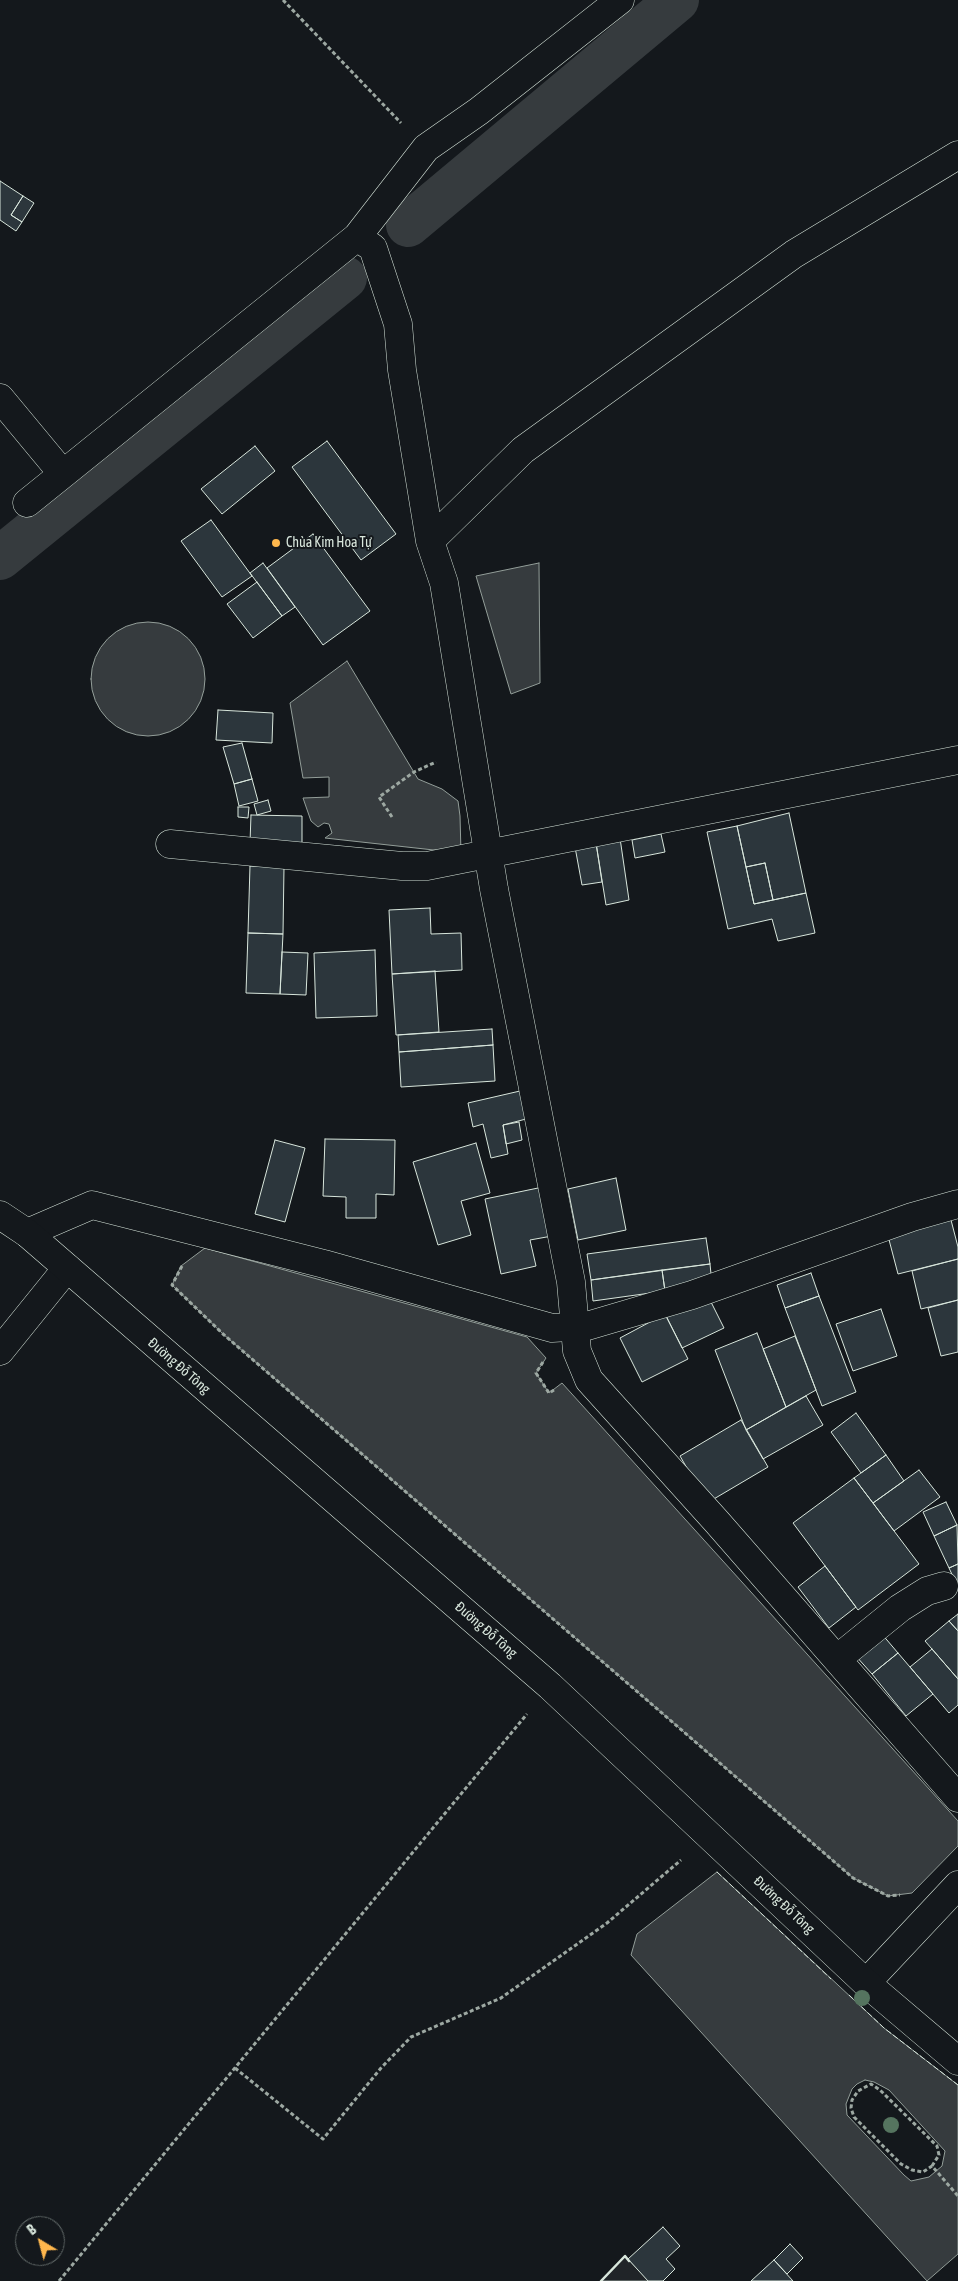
<!DOCTYPE html>
<meta charset="utf-8">
<style>
body{margin:0}
#map{position:relative;width:958px;height:2281px;overflow:hidden;background:#14181c;font-family:"Asap Condensed",sans-serif}
canvas{display:block}
.north{position:absolute;left:15px;top:2216px;width:50px;height:50px;box-sizing:border-box;background:#14181c;border:1px solid #626a69;border-radius:50%;rotate:323deg;font-size:14px;font-weight:700;line-height:20px;text-align:center;color:#d8e6dc}
.north::after{content:'';display:block;margin:auto;width:18px;height:22px;background:#ffb74d;clip-path:polygon(50% 0,100% 100%,50% 72%,0 100%)}
</style>
<div id="map">
<canvas width="958" height="2281"></canvas>
<div class="north">B</div>
</div>
<script>
const context = document.querySelector('canvas').getContext('2d');
context.lineJoin = 'round';
function paint(path, color) { context.fillStyle = color; context.fill(path, 'evenodd'); }
const toPath = rows => new Path2D(rows.map(r => 'M' + r).join(''));
function stroke(path, color, width, dash) { context.strokeStyle = color; context.lineWidth = width; context.lineCap = dash ? 'butt' : 'round'; context.setLineDash(dash || []); context.stroke(path); }
function drawText(font, color, halo, rows, align = 'center') {
  context.font = font + ' "Asap Condensed",sans-serif'; context.lineWidth = 4; context.setLineDash([]); context.textBaseline = 'middle'; context.strokeStyle = halo; context.fillStyle = color; for (const [text, x, y, turn = 0] of rows) {
    context.save(); context.translate(x, y); context.rotate((+turn || 0) * Math.PI / 180); context.textAlign = isNaN(turn) ? turn : align; if (halo) context.strokeText(text, 0, 0); context.fillText(text, 0, 0); context.restore();
  }
}
const green = toPath([
 [625,2256,649,2281,601,2281,625,2256]
]);
paint(green, '#202428');
stroke(green, '#939e99', 1);
const water = toPath([
 [539,563,540,683,511,694,476,576,539,563],
 '91 679a57 57 0 1 1 114 0a57 57 0 1 1-114 0Z',
 [347,661,418,779,442,789,458,801,460,816,461,853,325,838,332,833,329,824,324,823,318,827,311,821,303,798,329,797,329,777,303,778,290,703,347,661],
 [205,1248,527,1337,546,1358,536,1373,549,1393,562,1383,958,1821,958,1846,912,1893,888,1896,853,1878,223,1334,172,1285,181,1266,205,1248],
 [717,1872,884,2028,958,2085,958,2254,927,2281,631,1955,637,1934,717,1872],
 [865,2080,874,2082,889,2090,945,2151,942,2166,929,2177,911,2181,904,2175,847,2115,846,2104,852,2089,857,2084,865,2080]
]);
paint(water, '#363b3e');
stroke(water, '#939e99', 1);
stroke(toPath([
 [408,225,677,0],
 [0,558,345,278]
]), '#363b3e', 44);
const building = toPath([
 [0,181,23,196,11,215,22,222,16,231,0,220,0,181],
 [23,196,34,203,22,222,11,215,23,196],
 [327,441,396,534,361,560,292,467,327,441],
 [255,446,275,471,222,514,201,489,255,446],
 [211,520,252,576,222,597,181,541,211,520],
 [313,534,370,611,323,645,267,568,313,534],
 [263,563,295,607,282,616,250,573,263,563],
 [257,582,282,616,253,638,227,604,257,582],
 [218,710,273,713,272,743,216,740,218,710],
 [242,743,252,779,234,784,223,747,242,743],
 [252,779,258,801,239,806,234,784,252,779],
 [268,800,271,811,257,815,254,804,268,800],
 [238,807,249,807,248,818,238,817,238,807],
 [789,813,806,893,773,900,765,863,746,867,737,826,789,813],
 [251,815,302,816,302,844,250,843,251,815],
 [737,826,754,904,806,893,815,933,778,941,772,919,728,929,707,832,737,826],
 [661,834,665,852,635,858,632,840,661,834],
 [620,838,629,900,606,905,596,843,620,838],
 [596,843,602,882,582,885,575,847,596,843],
 [765,863,773,900,754,904,746,867,765,863],
 [250,866,284,867,283,934,248,933,250,866],
 [430,908,431,934,461,933,462,970,392,974,389,910,430,908],
 [248,933,283,934,280,994,246,993,248,933],
 [375,950,377,1016,316,1018,314,953,375,950],
 [282,952,308,953,306,995,280,994,282,952],
 [435,971,439,1032,396,1035,392,974,435,971],
 [492,1029,493,1045,399,1052,398,1035,492,1029],
 [493,1045,495,1081,401,1087,399,1052,493,1045],
 [520,1091,526,1119,503,1125,508,1154,491,1158,483,1124,473,1127,468,1103,520,1091],
 [519,1122,522,1140,506,1144,503,1125,519,1122],
 [325,1139,395,1140,394,1195,376,1194,376,1218,346,1218,346,1197,323,1196,325,1139],
 [275,1140,305,1148,285,1222,255,1214,275,1140],
 [476,1143,490,1193,461,1201,471,1235,438,1245,413,1162,476,1143],
 [616,1178,626,1230,578,1240,568,1189,616,1178],
 [543,1187,552,1236,530,1240,536,1266,501,1274,485,1199,543,1187],
 [951,1220,958,1247,958,1259,898,1274,888,1236,951,1220],
 [706,1238,710,1264,591,1280,587,1254,706,1238],
 [958,1259,958,1300,921,1309,912,1271,958,1259],
 [710,1264,712,1284,665,1291,662,1270,710,1264],
 [662,1270,665,1291,593,1301,591,1280,662,1270],
 [811,1273,819,1296,785,1308,777,1285,811,1273],
 [707,1294,724,1328,682,1348,665,1314,707,1294],
 [819,1296,856,1392,822,1406,785,1308,819,1296],
 [958,1300,958,1352,941,1356,928,1308,958,1300],
 [881,1309,897,1356,853,1371,836,1324,881,1309],
 [665,1314,688,1359,642,1382,620,1338,665,1314],
 [757,1333,786,1407,746,1430,715,1350,757,1333],
 [795,1336,816,1390,786,1407,763,1349,795,1336],
 [806,1396,823,1425,763,1459,746,1430,806,1396],
 [856,1413,886,1455,861,1473,831,1432,856,1413],
 [741,1420,768,1467,707,1503,680,1456,741,1420],
 [886,1455,904,1481,873,1503,854,1478,886,1455],
 [919,1470,940,1497,894,1531,873,1503,919,1470],
 [854,1478,919,1564,858,1610,793,1523,854,1478],
 [946,1502,957,1525,934,1536,923,1512,946,1502],
 [957,1525,958,1564,949,1568,934,1536,957,1525],
 [958,1564,958,1584,957,1585,949,1568,958,1564],
 [825,1566,856,1607,829,1628,798,1587,825,1566],
 [958,1614,958,1631,949,1621,958,1614],
 [949,1621,958,1631,958,1679,925,1641,949,1621],
 [881,1633,898,1653,872,1674,855,1655,881,1633],
 [932,1649,958,1679,958,1705,949,1713,910,1667,932,1649],
 [898,1653,933,1694,906,1716,872,1674,898,1653],
 [663,2227,680,2246,666,2259,675,2269,663,2281,648,2281,628,2259,663,2227],
 [790,2244,803,2258,787,2274,774,2260,790,2244],
 [774,2260,793,2281,751,2281,774,2260]
]);
paint(building, '#2c363c');
stroke(building, '#d8e6dc', 1);
const street = toPath([
 [958,155,794,254,523,450,430,541,444,583,494,889,571,1282,577,1351,589,1380,717,1522,958,1798],
 [357,237,373,248,398,324,402,370,430,541],
 [0,398,63,474,357,237,426,148,479,111,620,0],
 [27,503,63,474],
 [170,844,402,866,427,866,958,760],
 [27,1233,92,1205,324,1264,552,1328,587,1326,692,1295,912,1217,958,1204],
 [0,1351,67,1268],
 [837,1659,900,1608,927,1591,944,1586],
 [866,1983,958,1885]
]);
const secondary = toPath([
 [0,1215,27,1233,550,1686,866,1983,958,2061]
]);
stroke(street, '#d8e6dc', 29);
stroke(secondary, '#d8e6dc', 29);
stroke(toPath([
 [283,0,401,123],
 [392,817,379,797,414,772,436,762],
 [182,1266,172,1285,223,1334,853,1878,888,1896,900,1895],
 [543,1362,536,1373,549,1393,554,1390],
 [235,2068,323,2139,381,2068,411,2037,501,1998,607,1923,681,1860],
 [932,2166,939,2155,937,2146,880,2090,871,2084,858,2091,852,2100,851,2108,854,2117,901,2164,912,2170,923,2172,932,2166,958,2196],
 [59,2281,527,1714]
]), '#9da8a2', 3, [4, 2.5]);
stroke(street, '#14181c', 28);
stroke(secondary, '#14181c', 28);
stroke(toPath([
 [717,1872,831,1979],
 [849,1995,884,2028,958,2085]
]), '#d8e6dc', 1, [6, 2.5]);
stroke(toPath([
 [601,2281,625,2256,629,2261]
]), '#d8e6dc', 2.5);
context.fillStyle = '#55745f';
for (const [x, y] of [
 [862,1998],
 [891,2125]
]) { context.beginPath(); context.arc(x, y, 8, 0, 2 * Math.PI); context.fill(); }
for (const [x, y, r, color] of [
 [276,543,5,"#ffb74d"]
]) { const dot = new Path2D(); dot.arc(x, y, r, 0, 2 * Math.PI); context.fillStyle = color; context.fill(dot); stroke(dot, '#14181c', 2); }
drawText('14px', '#d8e6dc', '#14181c', [
 ["Chùa Kim Hoa Tự",286,543]
], 'left');
drawText('14px', '#d8e6dc', '#14181c', [
 ["Đường Đỗ Tông",179,1366,41],
 ["Đường Đỗ Tông",486,1630,41],
 ["Đường Đỗ Tông",784,1905,43]
]);
</script>
